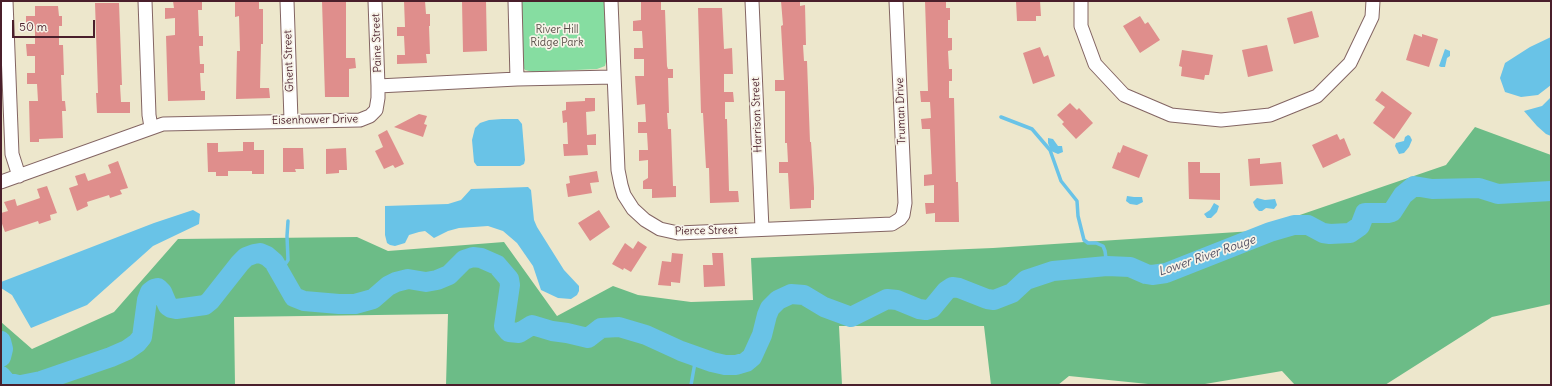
<!DOCTYPE html>
<style>
body{margin:0}
#map{position:relative;width:1552px;height:386px;overflow:hidden;background:#ede7cc;font-family:Delius,sans-serif}
canvas{display:block}
.frame{position:absolute;inset:0;border:2px solid #4a1f2b;pointer-events:none}
.scale{position:absolute;left:12px;top:20px;width:83px;height:18px;box-sizing:border-box;border:2px solid #4a1f2b;border-top:0;padding-left:5px;font-size:12px;line-height:14px;white-space:nowrap;color:#4a1f2b;-webkit-text-stroke:3px #f7f3e8;paint-order:stroke}
</style>
<div id="map">
<canvas width="1552" height="386"></canvas>
<div class="frame"></div>
<div class="scale">50 m</div>
</div>
<script>
const context = document.querySelector('canvas').getContext('2d');
context.lineJoin = 'round';
function paint(path, color) { context.fillStyle = color; context.fill(path, 'evenodd'); }
const toPath = rows => new Path2D(rows.map(r => 'M' + r).join(''));
function stroke(path, color, width, dash) { context.strokeStyle = color; context.lineWidth = width; context.lineCap = dash ? 'butt' : 'round'; context.setLineDash(dash || []); context.stroke(path); }
function drawText(font, color, halo, rows, align = 'center') {
  context.font = font + ' Delius,sans-serif'; context.lineWidth = 3.5; context.setLineDash([]); context.textBaseline = 'middle'; context.strokeStyle = halo; context.fillStyle = color; for (const [text, x, y, turn = 0] of rows) {
    context.save(); context.translate(x, y); context.rotate((+turn || 0) * Math.PI / 180); context.textAlign = isNaN(turn) ? turn : align; if (halo) context.strokeText(text, 0, 0); context.fillText(text, 0, 0); context.restore();
  }
}
paint(toPath([
 [520,1,604,1,607,58,605,66,597,69,533,72,525,70,523,67]
]), '#86dda1');
paint(toPath([
 [1475,127,1551,155,1551,304,1492,317,1385,385,1295,385,1282,371,1199,385,1158,385,1069,376,1058,385,991,385,984,326,839,326,842,385,446,385,448,314,234,317,235,385,1,385,1,322,32,349,114,312,178,239,357,237,388,251,504,242,557,316,613,286,638,295,691,302,753,300,751,258,993,248,1253,231,1446,165]
]), '#6cbc87');
paint(toPath([
 [1551,37,1551,85,1538,95,1521,97,1505,92,1500,78,1505,63,1530,47],
 [1445,49,1450,51,1450,56,1447,58,1445,67,1441,67,1439,66],
 [1551,97,1551,136,1546,134,1537,126,1524,111,1542,106],
 [502,119,518,119,522,124,525,160,524,164,520,166,477,166,474,162,472,140,475,128,480,123,489,120],
 [1408,135,1410,136,1412,140,1409,147,1404,153,1399,154,1395,146,1396,143,1404,141,1405,137],
 [1048,138,1053,139,1058,146,1062,146,1063,152,1058,154,1051,151,1048,143],
 [528,187,531,190,534,220,537,227,564,270,579,286,579,291,577,295,571,299,558,298,541,290,533,266,517,243,503,231,488,226,459,228,448,231,434,238,425,231,419,232,409,235,405,243,395,246,390,245,387,243,385,235,385,206,448,204,461,200,471,189],
 [1127,196,1134,197,1142,197,1143,202,1137,205,1130,204,1126,201],
 [1257,198,1265,200,1275,199,1277,205,1274,209,1266,208,1262,211,1259,211,1255,207,1253,202],
 [1214,203,1219,206,1217,212,1211,218,1207,218,1204,214,1210,210],
 [193,210,200,214,199,224,153,246,87,305,31,328,12,295,1,288,1,282,154,223]
]), '#69c3e7');
stroke(toPath([
 [1001,117,1032,129,1050,150,1061,181,1077,201,1078,216,1084,240,1088,243,1096,243,1103,246,1105,251,1107,266],
 [280,272,288,260,287,236,288,221],
 [691,385,696,357]
]), '#69c3e7', 3.5);
stroke(toPath([
 [1,341,3,349,1,357],
 [1,376,6,382,18,385],
 [21,385,41,381,111,357,127,350,137,343,142,337,147,300,150,292,154,289,158,288,162,292,168,306,171,308,176,309,205,305,210,301,240,263,246,257,254,254,260,253,267,256,274,262,294,297,304,301,339,304,355,304,373,299,388,286,396,282,408,279,426,282,437,280,449,275,464,260,473,257,481,258,497,265,509,279,510,285,504,326,509,332,519,333,532,325,552,331,567,333,588,338,601,328,619,327,646,335,681,351,712,362,725,365,736,365,746,362,752,357,762,335,767,315,770,308,778,300,791,294,804,295,824,307,851,317,887,299,897,300,919,309,926,310,932,308,946,291,952,287,959,288,987,299,994,300,1012,293,1026,280,1053,271,1107,266,1130,267,1146,274,1152,275,1166,273,1270,232,1294,225,1308,225,1323,233,1330,234,1350,233,1360,226,1365,213,1388,213,1392,212,1403,195,1414,186,1432,189,1479,188,1498,194,1551,191]
]), '#69c3e7', 20);
paint(toPath([
 [173,1,202,1,202,10,198,10,199,36,203,36,203,46,199,46,200,64,204,64,204,73,200,73,201,91,205,91,205,100,168,101,166,36,175,35,175,18,165,19,165,8,174,8],
 [235,1,259,1,259,9,263,9,263,44,261,44,260,88,269,88,270,98,236,99,237,51,240,51,239,16,235,17],
 [322,1,346,1,346,58,355,58,356,68,349,69,349,97,325,97],
 [404,1,425,1,426,14,430,14,430,26,429,26,430,54,426,54,427,63,397,64,397,55,405,55,404,36,397,36,397,27,405,27],
 [462,1,486,1,487,51,463,52],
 [641,1,661,1,661,10,665,10,667,66,668,69,673,69,673,78,668,78,669,113,667,113,668,129,671,129,673,186,676,186,676,197,652,198,652,189,643,189,643,181,648,178,648,160,639,161,639,150,648,150,647,133,638,133,638,122,646,122,645,104,637,105,635,76,644,76,644,59,634,59,634,48,643,48,642,31,633,31,633,21,641,20],
 [781,1,800,1,800,6,805,5,806,45,803,45,804,61,807,61,810,142,811,142,814,188,814,200,811,200,811,208,790,209,788,173,779,173,779,162,788,162,787,143,785,143,785,91,775,91,775,80,784,80,781,26,783,25],
 [925,1,946,1,946,8,950,8,950,20,948,20,948,38,952,38,952,50,948,51,949,69,952,69,952,81,949,81,949,98,954,98,956,182,958,182,959,222,935,222,935,213,926,214,925,203,934,203,934,185,924,186,924,175,932,174,930,129,922,129,921,119,931,118,930,102,921,102,920,91,928,91],
 [1016,1,1040,1,1041,16,1036,16,1036,21,1017,21],
 [95,3,119,3,122,85,120,85,121,102,130,102,130,113,97,113,96,93,98,93],
 [35,6,58,6,59,16,62,16,62,26,59,26,59,45,63,45,64,75,61,75,62,101,65,101,66,111,62,111,63,138,39,139,39,142,30,142,29,101,38,101,37,84,27,84,27,73,35,73,35,56,27,56,26,44,35,44,35,26,26,27,26,16,35,16],
 [698,8,722,8,724,49,732,48,733,74,724,74,724,92,733,92,734,102,725,102,725,119,727,119,729,191,738,191,739,202,710,203,709,168,706,168,703,113,701,113],
 [1312,11,1319,37,1294,44,1287,18],
 [1140,16,1145,24,1148,22,1160,40,1140,53,1123,26],
 [1414,34,1422,37,1422,34,1438,39,1429,67,1406,60],
 [1267,45,1273,71,1248,77,1242,50],
 [1040,47,1044,57,1048,55,1055,76,1033,84,1023,53],
 [1182,50,1213,55,1209,75,1205,75,1204,80,1181,76,1182,67,1179,66],
 [1382,91,1412,113,1394,139,1373,123,1385,107,1375,100],
 [585,98,595,98,595,111,586,112,587,135,596,134,596,145,587,145,588,155,564,156,563,144,568,144,567,122,563,123,562,111,566,110,566,102,585,101],
 [1070,103,1077,110,1079,108,1093,123,1076,139,1062,124,1064,122,1057,115],
 [419,114,427,116,424,124,427,125,423,137,394,127],
 [387,130,404,164,395,168,393,165,384,169,375,151,383,147,378,135],
 [1337,134,1340,140,1344,138,1351,155,1323,168,1312,145],
 [243,142,254,142,254,150,264,150,264,174,252,174,252,171,228,171,228,176,216,176,216,172,208,172,207,143,218,143,218,152,243,151],
 [1123,145,1148,155,1139,178,1112,168,1118,152,1120,153],
 [283,148,303,148,304,169,295,169,296,172,283,172],
 [346,148,347,170,339,170,339,173,326,174,326,149],
 [1260,158,1260,164,1281,162,1283,184,1250,186,1248,159],
 [118,161,128,188,120,190,122,194,110,198,109,195,87,202,88,206,77,211,69,188,78,185,75,176,85,173,88,181,111,173,108,165],
 [1188,162,1200,162,1200,173,1220,173,1220,200,1189,199],
 [597,171,599,182,590,183,592,193,568,197,566,184,570,183,569,176],
 [47,186,57,213,50,215,51,220,39,224,38,221,5,232,1,221,1,213,8,211,4,202,15,199,17,206,40,198,37,189],
 [599,210,610,227,590,241,578,223],
 [638,241,647,247,631,272,624,268,623,270,612,264,625,243,633,249],
 [672,253,683,254,680,283,671,282,671,286,658,285,662,261,671,262],
 [712,253,723,253,725,286,704,287,703,265,713,265]
]), '#df8e8c');
const minor = toPath([
 [6,1,12,154,19,176],
 [145,1,149,115,151,127],
 [287,1,291,120],
 [375,1,378,86],
 [515,1,517,79],
 [611,1,618,170,621,185,624,195,633,209,645,220,660,229,678,233,892,224,900,219,903,215,905,203,896,1],
 [752,1,762,229],
 [1081,1,1081,26,1095,64,1124,95,1171,115,1221,120,1270,115,1317,96,1350,63,1372,17,1373,1],
 [1,182,163,124,360,120,370,116,376,110,378,98,378,86,517,79,614,77]
]);
stroke(minor, '#836563', 15);
stroke(minor, '#fff', 13);
drawText('11px', '#594e48', '#f7f3e8', [
 ["River Hill",557,30],
 ["Ridge Park",557,43]
]);
drawText('11px', '#4a1f2b', '#f7f3e8', [
 ["Paine Street",377,43,-92],
 ["Ghent Street",289,61,-92],
 ["Truman Drive",901,111,-92],
 ["Harrison Street",757,115,-92],
 ["Eisenhower Drive",315,120,-1],
 ["Pierce Street",706,231,-1]
]);
drawText('italic 12px', '#535063', '#f7f3e8', [
 ["Lower River Rouge",1207,256,-19]
]);
</script>
